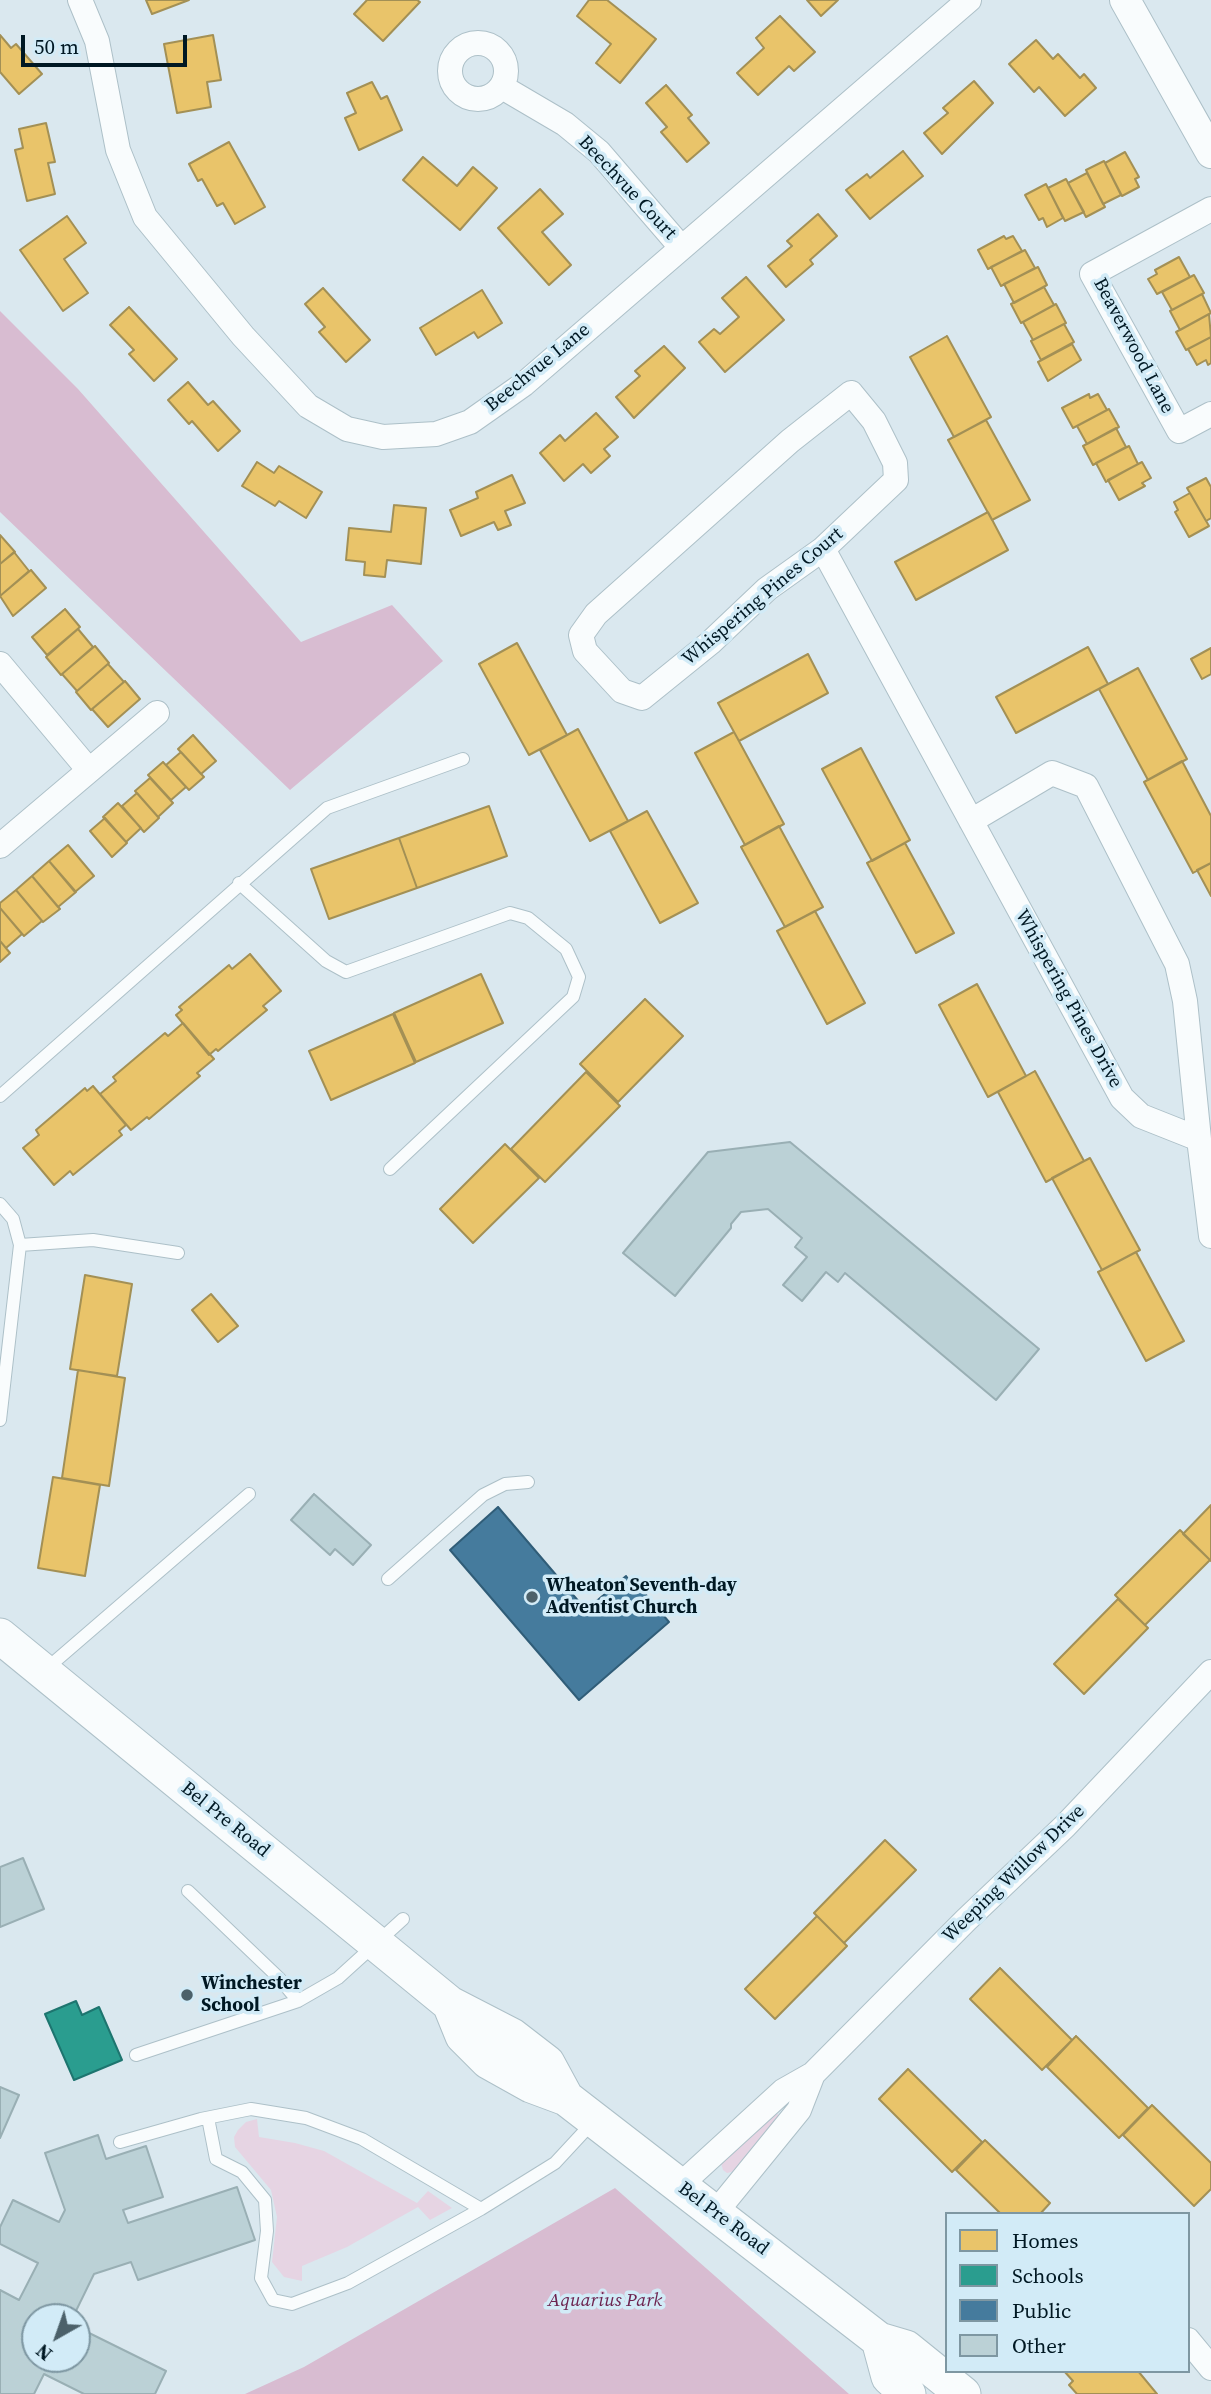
<!DOCTYPE html>
<style>
body{margin:0}
#map{position:relative;width:1211px;height:2394px;overflow:hidden;background:#dae8ef;font-family:"Source Serif 4",serif}
canvas{display:block}
.legend{position:absolute;left:945px;top:2212px;width:245px;height:161px;box-sizing:border-box;background:#d2ebf7;border:2px solid #7e97a2;margin:0;padding:9px 12px;list-style:none;font-size:21px;color:#001823}
.legend li{display:flex;align-items:center;gap:14px;height:35px}
.legend b{width:35px;border:2px solid #7e97a2}
.north{position:absolute;left:21px;top:2303px;width:70px;height:70px;box-sizing:border-box;background:#d2ebf7;border:2px solid #7e97a2;border-radius:50%;rotate:220deg;font-size:19px;font-weight:700;line-height:28px;text-align:center;color:#001823}
.north::after{content:'';display:block;margin:auto;width:24px;height:32px;background:#4c616a;clip-path:polygon(50% 0,100% 100%,50% 72%,0 100%)}
.scale{position:absolute;left:21px;top:35px;width:166px;height:32px;box-sizing:border-box;border:4px solid #001823;border-top:0;padding-left:9px;font-size:21px;line-height:24px;white-space:nowrap;color:#001823;-webkit-text-stroke:5px #d2ebf7;paint-order:stroke}
</style>
<div id="map">
<canvas width="1211" height="2394"></canvas>
<ul class="legend">
<li><b style="height:19px;background:#e9c46a"></b>Homes</li>
<li><b style="height:19px;background:#2a9d8f"></b>Schools</li>
<li><b style="height:19px;background:#457b9d"></b>Public</li>
<li><b style="height:19px;background:#bbd1d6"></b>Other</li>
</ul>
<div class="north">N</div>
<div class="scale">50 m</div>
</div>
<script>
const context = document.querySelector('canvas').getContext('2d');
context.lineJoin = 'round';
function paint(path, color) { context.fillStyle = color; context.fill(path, 'evenodd'); }
const toPath = rows => new Path2D(rows.map(r => 'M' + r).join(''));
function stroke(path, color, width, dash) { context.strokeStyle = color; context.lineWidth = width; context.lineCap = dash ? 'butt' : 'round'; context.setLineDash(dash || []); context.stroke(path); }
function drawText(font, color, halo, rows, align = 'center') {
  context.font = font + ' "Source Serif 4",serif'; context.lineWidth = 7; context.setLineDash([]); context.textBaseline = 'middle'; context.strokeStyle = halo; context.fillStyle = color; for (const [text, x, y, turn = 0] of rows) {
    context.save(); context.translate(x, y); context.rotate((+turn || 0) * Math.PI / 180); context.textAlign = isNaN(turn) ? turn : align; if (halo) context.strokeText(text, 0, 0); context.fillText(text, 0, 0); context.restore();
  }
}
paint(toPath([
 [776,2113,781,2117,735,2171,727,2173,723,2170,721,2163],
 [257,2119,259,2137,295,2143,324,2151,417,2203,428,2191,452,2208,430,2220,418,2207,347,2247,302,2266,302,2281,284,2277,272,2262,277,2217,271,2190,235,2147,234,2137,238,2130,246,2122]
]), '#e6d4e3');
paint(toPath([
 [0,311,78,389,301,642,392,605,443,661,290,790,0,512],
 [615,2188,849,2394,245,2394,304,2367]
]), '#d8bcd1');
const homes = toPath([
 [146,0,189,0,152,14,146,0],
 [367,0,417,0,420,2,383,41,354,14,367,0],
 [589,0,607,0,656,39,620,83,596,63,611,44,577,16,589,0],
 [807,0,838,0,821,16,807,0],
 [780,16,815,52,794,71,789,66,758,95,737,73,764,48,756,38,780,16],
 [0,35,11,48,16,44,42,74,19,94,0,72,0,35],
 [213,35,221,80,207,82,211,107,177,113,164,44,213,35],
 [1036,40,1053,59,1058,54,1080,78,1084,74,1096,88,1065,116,1039,87,1034,92,1009,64,1036,40],
 [974,81,993,103,942,154,924,133,948,113,943,108,974,81],
 [372,82,381,99,387,96,402,130,359,150,345,118,356,113,347,93,372,82],
 [666,85,692,115,688,118,709,143,687,162,661,132,667,127,646,103,666,85],
 [46,123,55,162,48,163,55,194,27,201,15,150,23,148,19,129,46,123],
 [229,142,265,207,235,224,223,203,217,206,202,179,198,181,189,164,229,142],
 [903,151,923,176,870,219,846,190,867,174,870,178,903,151],
 [1125,152,1139,177,1135,179,1139,187,1122,196,1105,163,1125,152],
 [423,157,457,186,473,167,497,188,460,230,403,180,423,157],
 [1104,161,1121,195,1103,204,1086,170,1104,161],
 [1087,173,1105,207,1086,217,1068,183,1087,173],
 [1066,179,1084,212,1065,221,1048,188,1066,179],
 [1046,184,1063,218,1047,227,1043,218,1039,220,1025,195,1046,184],
 [540,189,563,214,542,232,571,265,549,285,498,228,540,189],
 [818,214,837,236,810,260,813,264,786,287,768,266,792,246,787,241,818,214],
 [67,216,86,243,64,259,88,293,63,311,20,250,67,216],
 [1004,236,1006,239,1013,236,1022,251,988,269,978,250,1004,236],
 [1025,250,1035,268,1001,286,991,267,1025,250],
 [1179,257,1190,277,1157,294,1148,279,1157,274,1155,270,1179,257],
 [1038,267,1047,285,1014,303,1004,284,1038,267],
 [1194,275,1204,293,1172,310,1162,292,1194,275],
 [746,277,784,320,725,372,699,342,714,329,720,334,739,317,722,298,746,277],
 [1044,287,1054,305,1021,323,1011,304,1044,287],
 [323,288,370,340,346,362,319,332,325,327,305,304,323,288],
 [482,290,502,323,478,338,474,332,436,355,420,328,482,290],
 [1202,294,1211,313,1180,330,1170,311,1202,294],
 [1056,304,1066,323,1033,340,1023,322,1056,304],
 [129,307,177,359,154,381,129,354,134,350,110,325,129,307],
 [1209,314,1211,337,1186,350,1176,332,1209,314],
 [1064,324,1074,342,1041,360,1031,341,1064,324],
 [947,336,991,417,954,437,910,357,947,336],
 [1211,337,1211,363,1208,365,1206,360,1197,365,1188,349,1211,337],
 [1072,344,1081,360,1048,381,1038,362,1072,344],
 [664,346,685,368,634,418,616,397,640,376,635,371,664,346],
 [188,382,208,405,213,401,240,431,218,451,192,421,189,424,168,400,188,382],
 [1089,394,1090,398,1098,394,1107,410,1073,428,1062,408,1089,394],
 [1109,409,1119,427,1087,444,1077,426,1109,409],
 [596,413,618,437,604,449,610,456,591,473,583,464,564,481,540,453,560,435,565,441,596,413],
 [986,420,1030,500,992,520,948,440,986,420],
 [1116,428,1126,447,1093,465,1083,446,1116,428],
 [1129,446,1138,464,1106,482,1096,463,1129,446],
 [257,462,274,473,279,466,322,492,306,518,279,501,275,506,242,486,257,462],
 [1142,462,1151,478,1142,483,1145,486,1119,500,1108,480,1142,462],
 [512,475,525,503,505,511,511,525,498,530,494,522,461,536,450,510,478,498,476,492,512,475],
 [1206,478,1211,487,1211,518,1206,521,1187,488,1206,478],
 [1190,493,1209,526,1189,537,1175,512,1178,510,1174,502,1190,493],
 [394,505,426,508,421,564,387,560,385,577,364,575,365,562,346,560,349,528,391,532,394,505],
 [988,512,1008,550,916,600,895,562,988,512],
 [0,535,15,552,0,564,0,535],
 [14,552,29,571,0,596,0,564,14,552],
 [31,570,46,588,13,616,0,596,31,570],
 [65,609,80,627,47,655,32,637,65,609],
 [78,629,93,647,61,675,46,657,78,629],
 [517,643,567,735,529,755,479,664,517,643],
 [95,646,109,663,77,691,62,674,95,646],
 [1088,647,1108,684,1016,733,996,697,1088,647],
 [1211,648,1211,674,1202,679,1191,659,1211,648],
 [808,654,828,693,739,741,718,703,808,654],
 [108,664,124,682,91,710,76,692,108,664],
 [1138,668,1187,759,1148,780,1099,689,1138,668],
 [125,681,140,699,108,727,92,709,125,681],
 [578,729,628,821,590,841,540,750,578,729],
 [734,732,784,824,745,845,695,753,734,732],
 [193,735,216,761,201,774,178,749,193,735],
 [861,748,910,840,872,861,822,769,861,748],
 [181,752,204,777,189,790,166,765,181,752],
 [1182,761,1211,816,1211,863,1193,873,1144,782,1182,761],
 [163,762,186,787,171,800,148,775,163,762],
 [150,778,173,803,158,817,135,791,150,778],
 [137,793,159,818,144,832,122,806,137,793],
 [118,803,141,828,126,842,103,817,118,803],
 [489,806,507,856,417,888,399,838,489,806],
 [647,811,698,903,660,923,610,831,647,811],
 [105,818,127,843,112,857,90,831,105,818],
 [779,826,823,907,785,927,741,847,779,826],
 [399,838,417,888,329,919,311,869,399,838],
 [905,843,954,933,916,953,867,863,905,843],
 [68,845,94,876,75,892,49,861,68,845],
 [49,861,76,892,58,907,32,876,49,861],
 [1211,863,1211,896,1197,870,1211,863],
 [32,876,60,909,43,922,16,890,32,876],
 [16,890,42,921,24,936,0,908,0,903,16,890],
 [0,908,22,934,6,948,0,941,0,908],
 [815,911,865,1003,827,1024,777,931,815,911],
 [0,941,10,953,0,962,0,941],
 [250,954,281,991,263,1006,267,1010,218,1051,216,1049,209,1055,176,1015,182,1010,179,1007,229,965,232,969,250,954],
 [481,974,503,1023,416,1062,394,1013,481,974],
 [977,984,1026,1076,988,1097,939,1005,977,984],
 [645,999,683,1036,618,1102,580,1064,645,999],
 [393,1014,415,1063,331,1100,309,1051,393,1014],
 [183,1023,214,1059,197,1073,200,1076,149,1119,147,1117,131,1130,100,1094,116,1081,113,1077,165,1033,168,1036,183,1023],
 [1035,1071,1084,1161,1046,1182,998,1092,1035,1071],
 [586,1072,620,1106,545,1182,511,1149,586,1072],
 [93,1086,126,1125,119,1131,122,1135,73,1175,70,1171,54,1185,23,1148,39,1135,36,1130,85,1088,87,1091,93,1086],
 [505,1144,539,1178,473,1243,440,1209,505,1144],
 [1090,1158,1140,1250,1102,1270,1052,1178,1090,1158],
 [1136,1252,1184,1341,1146,1361,1098,1272,1136,1252],
 [85,1275,132,1284,117,1376,70,1369,85,1275],
 [211,1294,238,1326,218,1342,192,1310,211,1294],
 [78,1370,125,1378,109,1486,62,1478,78,1370],
 [53,1477,100,1485,85,1576,38,1568,53,1477],
 [1211,1505,1211,1561,1183,1534,1211,1505],
 [1180,1530,1210,1560,1145,1625,1115,1595,1180,1530],
 [1118,1599,1148,1628,1084,1694,1054,1664,1118,1599],
 [885,1840,916,1870,844,1943,814,1913,885,1840],
 [817,1916,847,1946,775,2019,745,1989,817,1916],
 [1000,1968,1072,2040,1042,2070,970,1999,1000,1968],
 [1076,2036,1148,2108,1119,2138,1047,2067,1076,2036],
 [908,2069,982,2142,952,2172,879,2099,908,2069],
 [1152,2105,1211,2163,1211,2189,1194,2206,1123,2135,1152,2105],
 [985,2140,1050,2203,1040,2214,1001,2214,956,2170,985,2140],
 [1064,2371,1138,2371,1157,2394,1077,2394,1069,2385,1073,2381,1064,2371]
]);
paint(homes, '#e9c46a');
stroke(homes, '#a39055', 2);
const schools = toPath([
 [76,2001,82,2015,99,2007,122,2060,74,2080,45,2014,76,2001]
]);
paint(schools, '#2a9d8f');
stroke(schools, '#1d756f', 2);
const public = toPath([
 [498,1507,586,1610,626,1576,632,1584,635,1582,669,1622,579,1700,450,1550,498,1507]
]);
paint(public, '#457b9d');
stroke(public, '#305d78', 2);
const building = toPath([
 [790,1142,1039,1349,996,1400,845,1273,838,1282,826,1272,802,1301,783,1285,807,1257,795,1247,802,1238,768,1209,741,1212,731,1224,731,1228,675,1296,623,1253,708,1152,790,1142],
 [314,1494,371,1545,353,1565,335,1549,330,1555,291,1520,314,1494],
 [23,1858,44,1909,0,1927,0,1867,23,1858],
 [0,2087,19,2095,0,2138,0,2087],
 [98,2135,106,2159,146,2146,163,2197,123,2210,128,2223,237,2187,255,2240,138,2280,131,2262,94,2274,73,2317,35,2317,35,2359,77,2359,77,2327,166,2371,155,2394,84,2394,44,2374,34,2394,0,2394,0,2290,19,2300,38,2263,0,2244,0,2227,13,2200,59,2222,65,2210,45,2153,98,2135]
]);
paint(building, '#bbd1d6');
stroke(building, '#99afb4', 2);
const service = toPath([
 [239,883,326,961,346,972,510,913,528,918,566,949,579,977,573,997,390,1169],
 [0,1096,327,808,463,759],
 [0,1204,13,1219,20,1245,0,1420],
 [20,1245,93,1240,178,1253],
 [388,1579,483,1495,505,1484,528,1482],
 [45,1670,249,1494],
 [188,1891,279,1978,298,2001],
 [136,2055,298,2001,338,1978,403,1919],
 [208,2118,216,2159,242,2172,265,2200,267,2231,261,2278,273,2300,292,2304,348,2283,481,2209],
 [120,2142,201,2119,251,2109,306,2118,362,2139,481,2209,555,2163,593,2122]
]);
const minor = toPath([
 [80,0,97,41,118,150,145,217,243,336,308,406,347,429,383,437,436,434,470,422,524,384,969,0],
 '450 71a28 28 0 1 1 56 0a28 28 0 1 1-56 0Z',
 [502,87,565,124,599,152,680,246],
 [1211,209,1092,274,1179,431,1211,414],
 [851,393,874,421,895,463,896,480,823,549,767,589,710,643,642,698,622,691,585,651,581,635,596,614,790,441,851,393],
 [823,549,1122,1098,1141,1116,1199,1139,1211,1236],
 [0,664,88,769],
 [971,821,1052,773,1086,786,1177,964,1185,1001,1199,1139],
 [0,846,157,713],
 [679,2186,783,2091,813,2074,966,1920,1065,1826,1211,1672],
 [716,2212,799,2110,813,2074],
 [1188,2340,1211,2368]
]);
const tertiary = toPath([
 [1125,0,1211,153]
]);
const secondary = toPath([
 [0,1636,450,2004,512,2036,547,2063,566,2098],
 [450,2004,463,2036,488,2061,531,2085,566,2098,879,2340,906,2348,963,2394],
 [879,2340,889,2377,908,2394]
]);
stroke(service, '#adc0c8', 14);
stroke(minor, '#adc0c8', 26);
stroke(tertiary, '#adc0c8', 32);
stroke(secondary, '#adc0c8', 37);
stroke(service, '#f9fcfd', 12);
stroke(minor, '#f9fcfd', 24);
stroke(tertiary, '#f9fcfd', 30);
stroke(secondary, '#f9fcfd', 35);
for (const [x, y, r, color] of [
 [532,1597,7,"#4c616a"],
 [187,1995,7,"#4c616a"]
]) { const dot = new Path2D(); dot.arc(x, y, r, 0, 2 * Math.PI); context.fillStyle = color; context.fill(dot); stroke(dot, '#d2ebf7', 2.5); }
drawText('19px', '#001823', '#d2ebf7', [
 ["Beechvue Court",627,188,47],
 ["Beaverwood Lane",1133,346,62],
 ["Beechvue Lane",538,368,-39],
 ["Whispering Pines Court",763,597,-40],
 ["Whispering Pines Drive",1068,999,61],
 ["Bel Pre Road",225,1820,39],
 ["Weeping Willow Drive",1014,1874,-44],
 ["Bel Pre Road",723,2219,37]
]);
drawText('bold 19px', '#001823', '#d2ebf7', [
 ["Wheaton Seventh-day",546,1586],
 ["Adventist Church",546,1608],
 ["Winchester",201,1984],
 ["School",201,2006]
], 'left');
drawText('italic 19px', '#6d2450', '#d2ebf7', [
 ["Aquarius Park",605,2301]
]);
</script>
